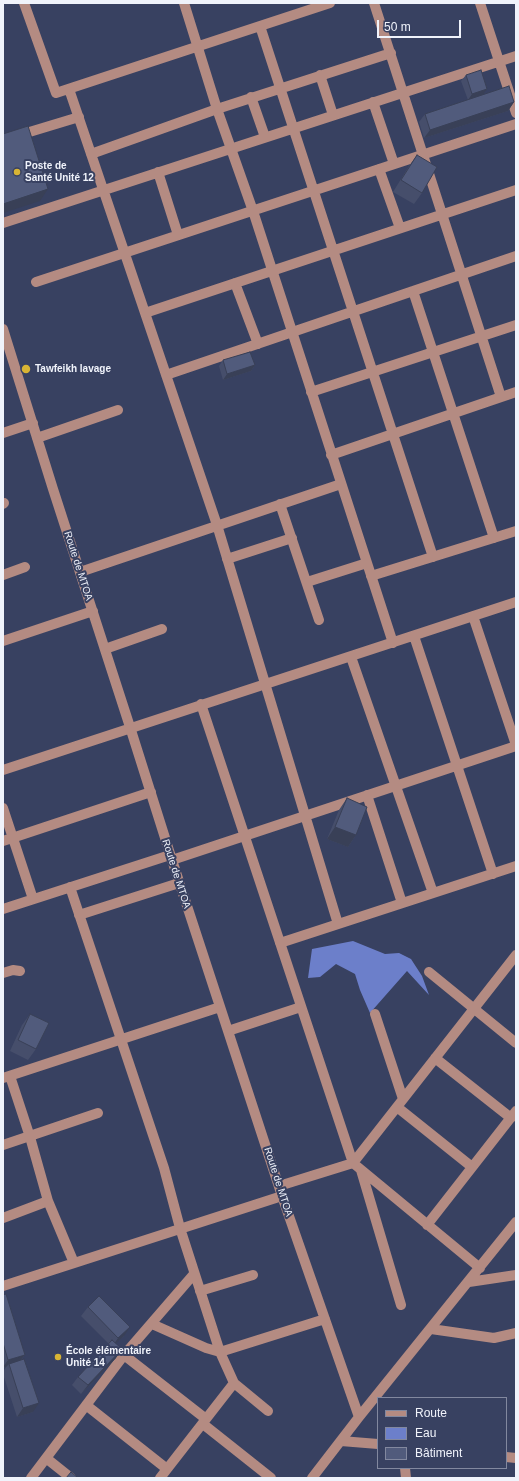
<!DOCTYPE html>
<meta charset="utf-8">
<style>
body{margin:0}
#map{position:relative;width:519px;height:1481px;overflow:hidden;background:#384161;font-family:Arial,sans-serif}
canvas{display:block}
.frame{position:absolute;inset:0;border:4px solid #f0f3fb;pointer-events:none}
.legend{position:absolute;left:377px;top:1397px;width:130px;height:72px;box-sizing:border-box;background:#384161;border:1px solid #82889f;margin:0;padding:5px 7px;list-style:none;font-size:12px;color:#f0f3fb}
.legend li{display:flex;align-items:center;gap:8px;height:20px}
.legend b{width:20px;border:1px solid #82889f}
.scale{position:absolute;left:377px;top:20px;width:84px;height:18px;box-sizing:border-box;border:2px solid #f0f3fb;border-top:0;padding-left:5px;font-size:12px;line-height:14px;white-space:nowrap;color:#f0f3fb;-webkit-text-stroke:3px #384161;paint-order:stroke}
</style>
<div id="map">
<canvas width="519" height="1481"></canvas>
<div class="frame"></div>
<ul class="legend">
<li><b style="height:5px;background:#b48b82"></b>Route</li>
<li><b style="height:11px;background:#6c7fca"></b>Eau</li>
<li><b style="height:11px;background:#515b7c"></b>Bâtiment</li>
</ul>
<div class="scale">50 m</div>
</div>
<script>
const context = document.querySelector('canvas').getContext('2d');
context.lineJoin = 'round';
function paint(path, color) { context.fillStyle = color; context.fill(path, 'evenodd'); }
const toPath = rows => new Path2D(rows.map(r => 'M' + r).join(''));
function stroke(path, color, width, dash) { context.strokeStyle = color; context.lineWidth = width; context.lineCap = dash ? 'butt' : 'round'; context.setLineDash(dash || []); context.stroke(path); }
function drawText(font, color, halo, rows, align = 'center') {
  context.font = font + ' Arial,sans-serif'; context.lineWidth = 4; context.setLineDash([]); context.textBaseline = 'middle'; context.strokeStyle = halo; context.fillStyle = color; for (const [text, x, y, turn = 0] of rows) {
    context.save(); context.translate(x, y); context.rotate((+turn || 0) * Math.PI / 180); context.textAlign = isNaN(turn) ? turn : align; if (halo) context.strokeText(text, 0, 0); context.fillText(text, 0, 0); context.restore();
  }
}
paint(toPath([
 [353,941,385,954,399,953,411,959,422,976,429,995,407,971,370,1013,360,990,355,974,336,964,320,977,308,978,312,949]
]), '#6c7fca');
stroke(toPath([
 [24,3,56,93,330,3],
 [184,3,217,109,253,211,393,643],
 [374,3,501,397],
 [480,3,516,113],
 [260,26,433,557],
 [320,75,333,115],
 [69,89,217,525,338,924],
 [251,97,265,137],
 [373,102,394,164],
 [3,140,79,117],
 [91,154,217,109,391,53],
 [379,169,400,228],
 [158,172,178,235],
 [3,223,516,56],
 [36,282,516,124],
 [235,283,258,344],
 [413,291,494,538],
 [145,313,516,190],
 [3,329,53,489,130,727,172,860,282,1196,359,1417],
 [166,375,516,256],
 [311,392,516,325],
 [3,433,33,423],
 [37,438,118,410],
 [331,455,516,392],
 [3,504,4,503],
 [280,504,319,620],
 [227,559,292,538],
 [80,572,341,484],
 [3,575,25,567],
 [371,576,516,531],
 [307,582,367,563],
 [473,616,516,745],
 [414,636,493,874],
 [3,641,93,611],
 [105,649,162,629],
 [351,657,433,893],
 [201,704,353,1163,480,1268],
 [3,770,516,602],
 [367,795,402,903],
 [3,808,33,899],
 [3,841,151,792],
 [172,860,516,746],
 [70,887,164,1168,180,1228,220,1352,234,1383,268,1411],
 [3,909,170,855],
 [79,915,179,883],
 [280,943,516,866],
 [429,972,516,1043],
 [3,973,13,970,20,971],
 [375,1014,403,1099],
 [228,1031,301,1007],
 [435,1058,511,1118],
 [10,1076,30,1137,48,1201],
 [3,1078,220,1007],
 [397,1107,472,1167],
 [3,1145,98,1113],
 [361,1170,401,1305],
 [279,1186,353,1163,516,955],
 [3,1218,48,1201,74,1263],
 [427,1225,516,1111],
 [469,1282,516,1275],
 [3,1286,282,1196],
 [200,1291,253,1275],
 [152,1324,206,1348,220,1352,325,1319],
 [431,1329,494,1338,516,1333],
 [124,1355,206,1419],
 [86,1405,167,1469],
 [203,1424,271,1478],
 [341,1441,378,1444],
 [506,1457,516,1458],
 [46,1458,71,1478],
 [405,1468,406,1478],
 [31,1478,124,1355,194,1274],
 [160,1478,234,1383],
 [312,1478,359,1417,516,1222]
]), '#b48b82', 10);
paint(toPath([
 [466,75,487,89,483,94,514,102,508,111,424,138,419,122,425,114,468,100,461,81],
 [417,155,422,193,414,204,393,192,409,166],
 [223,360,255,365,251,371,223,380,219,366],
 [347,798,356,835,348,847,327,839,339,810],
 [30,1014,36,1049,28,1060,10,1051,22,1025],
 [3,1295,25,1355,21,1360,33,1412,17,1417,3,1374,3,1372,6,1367,3,1368],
 [88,1307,124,1336,116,1343,116,1358,81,1394,72,1385,78,1377,109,1344,81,1316]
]), '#464e6b');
paint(toPath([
 [487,89,483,95,468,100,472,94],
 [514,102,508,111,424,138,430,130],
 [48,189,40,201,3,213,3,204],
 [255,365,251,371,223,380,227,374],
 [335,827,356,835,348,847,327,839],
 [130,1327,124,1336,112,1347,118,1338],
 [122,1349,116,1358,81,1394,88,1385],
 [25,1355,18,1363,9,1364,6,1367,3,1368,3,1367,8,1360],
 [39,1403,33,1412,17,1417,23,1408]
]), '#394057');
const building = toPath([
 [481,70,487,89,472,94,466,75,481,70],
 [509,86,514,102,430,130,425,114,509,86],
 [28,126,48,189,3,204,3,134,28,126],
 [417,155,437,167,422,193,401,180,417,155],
 [250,352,255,365,227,374,223,360,250,352],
 [347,798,367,807,356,835,335,827,347,798],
 [30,1014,49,1023,36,1049,18,1040,30,1014],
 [6,1294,25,1355,8,1360,3,1343,3,1295,6,1294],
 [99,1296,130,1327,118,1338,88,1307,99,1296],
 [112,1340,122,1349,88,1385,78,1377,112,1340],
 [24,1359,39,1403,23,1408,9,1364,24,1359],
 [71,1472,78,1478,66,1478,71,1472]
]);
paint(building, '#515b7c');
stroke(building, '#394057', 1);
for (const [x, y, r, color] of [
 [17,172,4,"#d8b434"],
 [26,369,5,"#d8b434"],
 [58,1357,4,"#d8b434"]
]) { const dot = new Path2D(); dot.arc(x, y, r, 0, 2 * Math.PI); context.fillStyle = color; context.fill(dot); stroke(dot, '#384161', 1.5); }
drawText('bold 10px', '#f0f3fb', '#384161', [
 ["Poste de",25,166],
 ["Santé Unité 12",25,178],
 ["Tawfeikh lavage",35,369],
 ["École élémentaire",66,1351],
 ["Unité 14",66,1363]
], 'left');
drawText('10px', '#f0f3fb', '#384161', [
 ["Route de MTOA",78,566,72],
 ["Route de MTOA",176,874,72],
 ["Route de MTOA",278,1182,72]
]);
</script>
